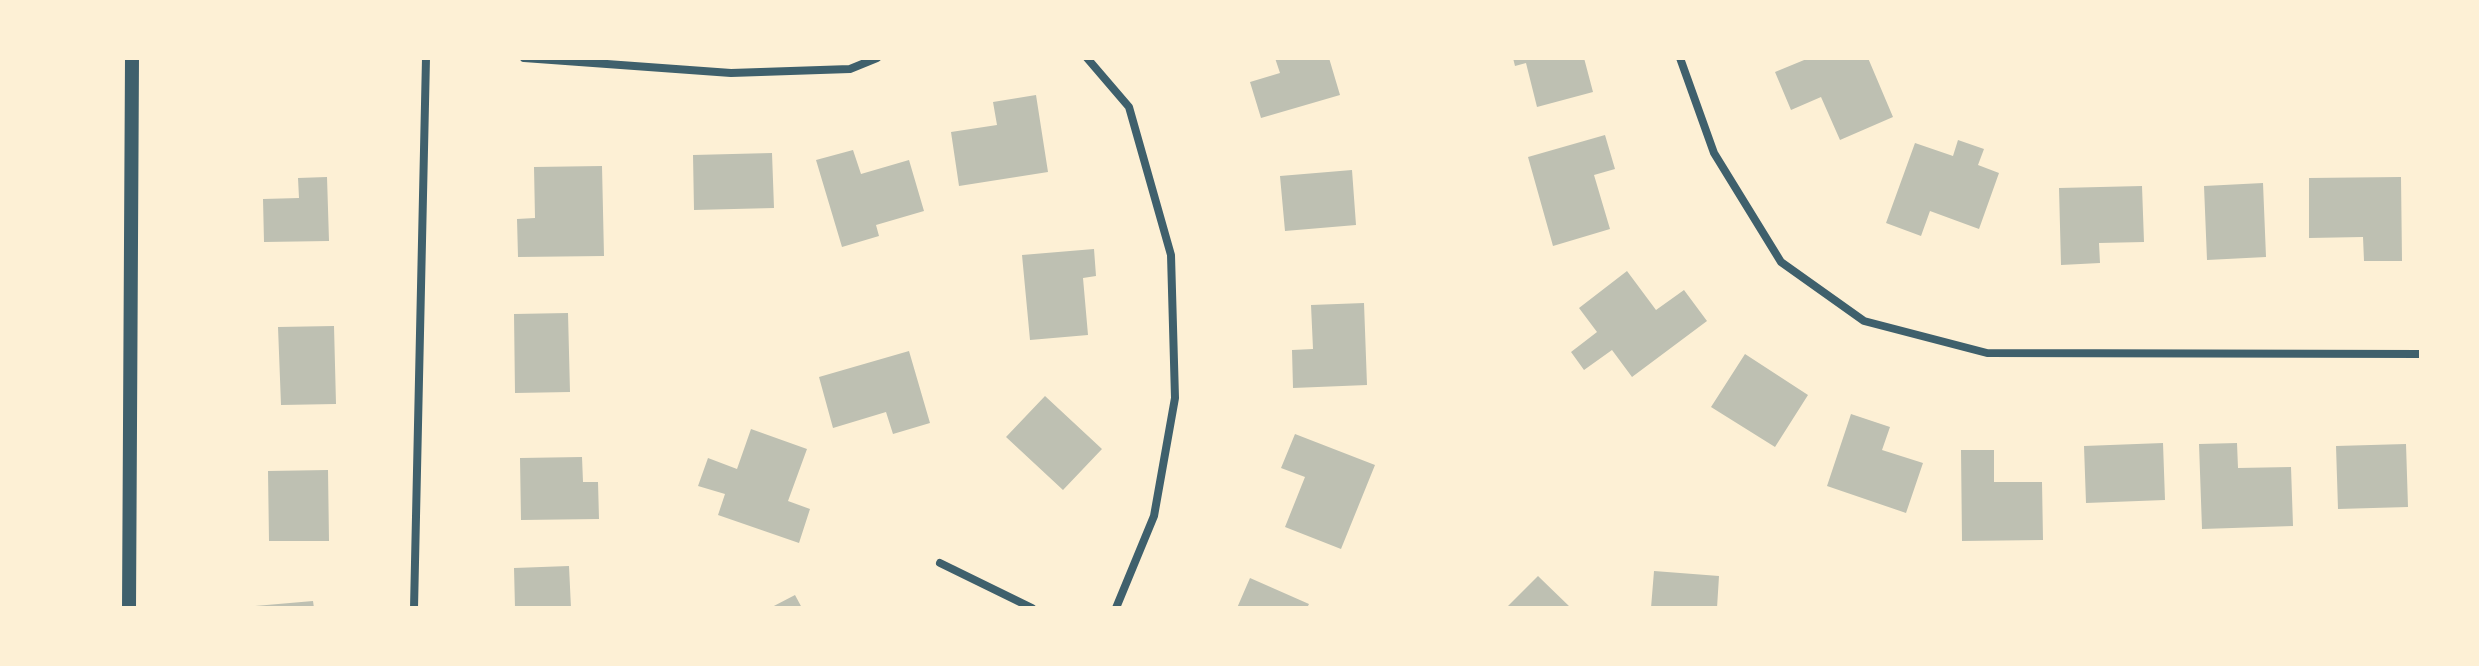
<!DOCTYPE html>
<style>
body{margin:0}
#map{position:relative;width:2479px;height:666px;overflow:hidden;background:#fdf0d5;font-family:"Space Grotesk",sans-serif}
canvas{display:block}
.frame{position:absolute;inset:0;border:60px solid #fdf0d5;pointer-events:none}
</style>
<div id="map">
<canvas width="2479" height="666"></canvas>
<div class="frame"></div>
</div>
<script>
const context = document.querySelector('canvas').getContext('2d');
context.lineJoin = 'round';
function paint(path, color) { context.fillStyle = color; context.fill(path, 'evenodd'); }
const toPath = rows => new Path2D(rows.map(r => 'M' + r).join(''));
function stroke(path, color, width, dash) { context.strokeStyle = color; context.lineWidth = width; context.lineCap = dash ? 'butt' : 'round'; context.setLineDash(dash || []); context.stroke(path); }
paint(toPath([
 [1275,58,1329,58,1340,95,1261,118,1250,82,1280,73],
 [1513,58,1584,58,1593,92,1537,107,1526,63,1515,66],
 [1809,58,1868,58,1893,117,1840,140,1821,97,1791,110,1775,72],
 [1036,95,1048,172,959,186,951,132,997,125,993,102],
 [1605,135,1615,169,1594,175,1610,229,1553,246,1528,157],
 [1958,140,1984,149,1978,165,1999,173,1979,229,1930,211,1921,236,1886,223,1915,143,1953,156],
 [853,150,861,174,909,160,924,211,876,225,879,236,842,247,816,160],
 [772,153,774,208,694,210,693,155],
 [602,166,604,256,518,257,517,219,535,218,534,167],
 [1352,170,1356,225,1285,231,1280,176],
 [327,177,329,241,264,242,263,199,299,198,298,178],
 [2401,177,2402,261,2364,261,2363,237,2309,238,2309,178],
 [2263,183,2266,257,2207,260,2204,186],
 [2142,186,2144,242,2099,243,2100,263,2061,265,2059,188],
 [1094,249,1096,276,1083,278,1088,335,1030,340,1022,255],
 [1627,271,1656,310,1684,290,1707,321,1632,377,1612,350,1584,370,1571,352,1597,332,1579,308],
 [1364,303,1367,385,1293,388,1292,350,1313,349,1311,305],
 [568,313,570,392,515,393,514,314],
 [334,326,336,404,281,405,278,327],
 [909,351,930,423,893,434,886,412,833,428,819,377],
 [1745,354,1808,395,1775,447,1711,407],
 [1045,396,1102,449,1063,490,1006,437],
 [1851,414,1890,427,1882,450,1923,463,1906,513,1827,486],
 [751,429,807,449,788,501,810,509,799,543,718,515,725,494,698,486,708,458,737,469],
 [1295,434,1375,465,1341,549,1285,527,1305,477,1281,468],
 [2163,443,2165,500,2086,503,2084,446],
 [2237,443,2238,468,2291,467,2293,526,2202,529,2199,444],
 [2406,444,2408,507,2338,509,2336,446],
 [1961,450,1994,450,1994,482,2042,482,2043,540,1962,541],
 [582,457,583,482,598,482,599,519,521,520,520,458],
 [328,470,329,541,269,541,268,471],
 [569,566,571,608,515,608,514,568],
 [1654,571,1719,576,1717,608,1651,608],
 [1538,576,1571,608,1506,608],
 [1250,578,1309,604,1307,608,1237,608],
 [795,595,802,608,770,608],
 [313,601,314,608,255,608,255,606]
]), '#bec0b2');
stroke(toPath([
 [524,58,731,73,850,69,877,58],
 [1087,58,1129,107,1171,255,1175,398,1154,516,1116,608],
 [1680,58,1714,153,1781,262,1864,321,1987,353,2421,354],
 [940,563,1032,608],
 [414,608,426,58]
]), '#3f606c', 8);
stroke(toPath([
 [129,608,132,58]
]), '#3f606c', 14);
</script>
